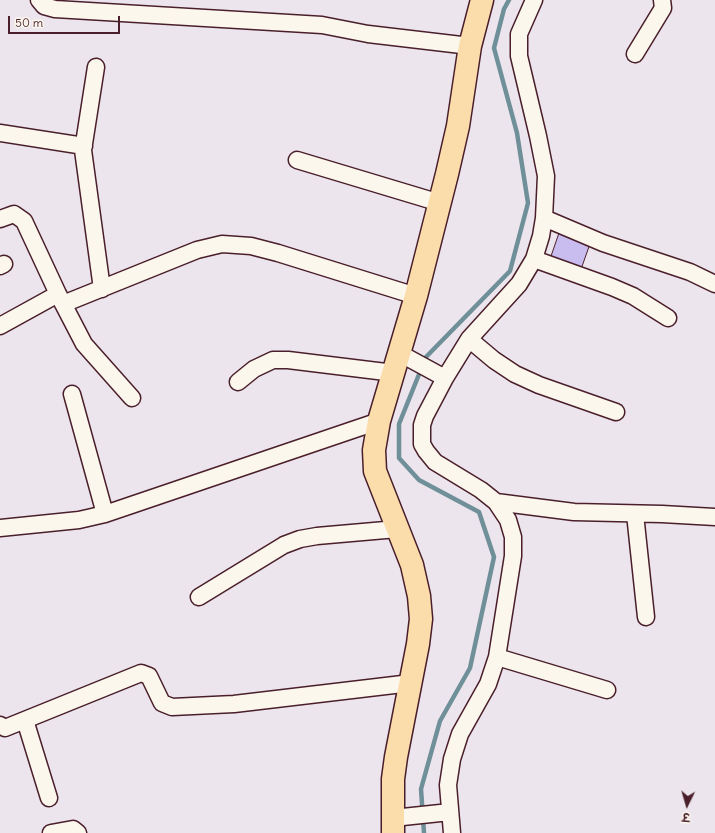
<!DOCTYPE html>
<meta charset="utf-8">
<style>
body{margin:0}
#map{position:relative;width:715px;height:833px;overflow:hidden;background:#ece5ed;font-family:Delius,"Playpen Sans Deva",sans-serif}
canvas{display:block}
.north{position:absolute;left:667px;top:785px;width:40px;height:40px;-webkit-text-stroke:3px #fbf7ec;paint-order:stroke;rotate:185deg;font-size:11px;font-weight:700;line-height:16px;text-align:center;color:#4a1f2b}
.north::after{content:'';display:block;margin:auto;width:14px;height:18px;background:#4a1f2b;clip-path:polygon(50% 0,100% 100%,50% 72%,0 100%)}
.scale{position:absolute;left:8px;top:16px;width:112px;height:18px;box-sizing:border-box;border:2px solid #4a1f2b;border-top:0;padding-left:5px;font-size:12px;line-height:14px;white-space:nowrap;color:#4a1f2b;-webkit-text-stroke:3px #fbf7ec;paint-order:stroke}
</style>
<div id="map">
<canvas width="715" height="833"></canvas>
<div class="north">उ</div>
<div class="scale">50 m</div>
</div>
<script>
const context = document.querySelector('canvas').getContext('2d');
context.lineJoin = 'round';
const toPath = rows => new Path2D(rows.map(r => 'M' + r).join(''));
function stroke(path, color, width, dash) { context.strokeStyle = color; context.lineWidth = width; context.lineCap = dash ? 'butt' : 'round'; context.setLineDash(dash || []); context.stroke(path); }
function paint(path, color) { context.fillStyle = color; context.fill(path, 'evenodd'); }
stroke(toPath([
 [424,833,421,789,440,721,470,668,494,557,479,512,419,480,399,458,399,424,426,357,510,271,528,203,517,133,494,48,504,9,509,0]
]), '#709099', 4.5);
const building = toPath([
 [560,230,591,241,580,272,549,262,560,230]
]);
paint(building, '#c9bcee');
stroke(building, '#4a1f2b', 1);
const minor = toPath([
 [39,0,44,6,55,9,322,25,368,34,470,46],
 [635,54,663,8,662,0],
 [96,67,83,150,102,289],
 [0,133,84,146],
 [297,160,440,203],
 [544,218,603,243,690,272,715,284],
 [0,219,14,214,24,221,58,294,84,344,132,398],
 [534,259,612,287,633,296,668,318],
 [0,266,4,264],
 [63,304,197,250,222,244,251,246,278,253,416,296],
 [0,326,58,294],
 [469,339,494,360,515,374,539,385,616,412],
 [399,353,445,378],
 [238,382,254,369,273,360,288,360,394,373],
 [72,394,105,514],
 [496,502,574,512,662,514,715,517],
 [635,514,646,617],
 [0,528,79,520,105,514,379,421],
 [199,597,284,545,300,539,317,536,397,529],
 [497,657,607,690],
 [25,720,49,798],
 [0,725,5,728,10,726,141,673,149,676,162,703,172,707,234,704,411,683],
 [393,818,450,812],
 [51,833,73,829,78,833],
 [452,833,448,785,452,759,460,734,488,684,497,657,513,556,513,537,508,520,496,502,481,490,435,462,426,451,422,444,422,425,425,416,445,378,469,339,519,284,534,259,541,236,544,218,546,176,538,136,519,56,519,34,534,0]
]);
const highway = toPath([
 [393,833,393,779,396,757,418,644,421,619,419,596,412,565,375,471,374,450,379,421,416,296,447,174,458,126,470,46,482,0]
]);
stroke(minor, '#4a1f2b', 19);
stroke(highway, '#4a1f2b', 25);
stroke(minor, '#fbf7ec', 16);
stroke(highway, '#faddab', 22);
</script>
